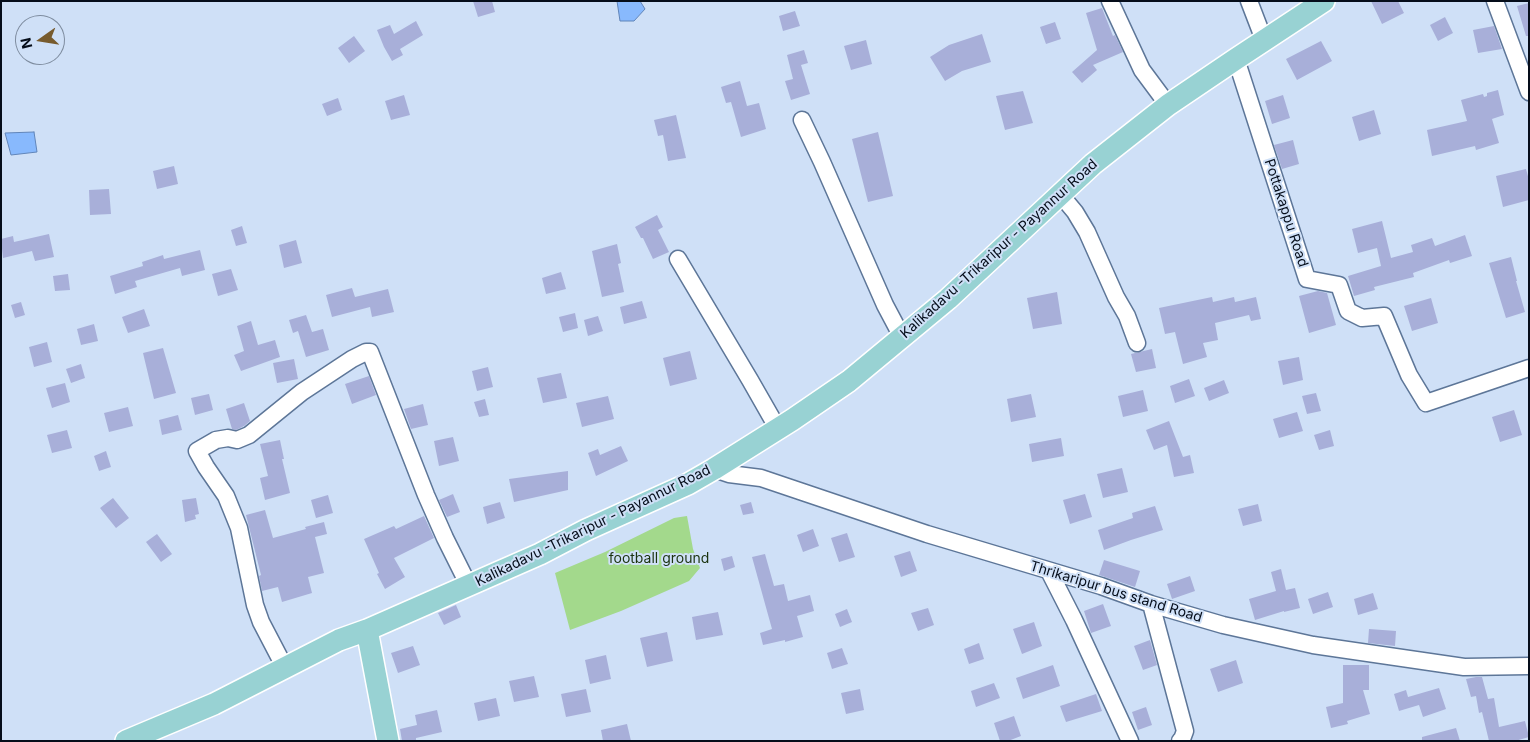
<!DOCTYPE html>
<style>
body{margin:0}
#map{position:relative;width:1530px;height:742px;overflow:hidden;background:#cfe0f7;font-family:Inter,sans-serif}
canvas{display:block}
.frame{position:absolute;inset:0;border:2px solid #050d1a;pointer-events:none}
.north{position:absolute;left:15px;top:15px;width:50px;height:50px;box-sizing:border-box;background:#cfe0f7;border:1px solid #7e8c9f;border-radius:50%;rotate:257deg;font-size:14px;font-weight:700;line-height:20px;text-align:center;color:#050d1a}
.north::after{content:'';display:block;margin:auto;width:18px;height:22px;background:#775b2e;clip-path:polygon(50% 0,100% 100%,50% 72%,0 100%)}
</style>
<div id="map">
<canvas width="1530" height="742"></canvas>
<div class="frame"></div>
<div class="north">N</div>
</div>
<script>
const context = document.querySelector('canvas').getContext('2d');
context.lineJoin = 'round';
function paint(path, color) { context.fillStyle = color; context.fill(path, 'evenodd'); }
const toPath = rows => new Path2D(rows.map(r => 'M' + r).join(''));
function stroke(path, color, width, dash) { context.strokeStyle = color; context.lineWidth = width; context.lineCap = dash ? 'butt' : 'round'; context.setLineDash(dash || []); context.stroke(path); }
function drawText(font, color, halo, rows, align = 'center') {
  context.font = font + ' Inter,sans-serif'; context.lineWidth = 4; context.setLineDash([]); context.textBaseline = 'middle'; context.strokeStyle = halo; context.fillStyle = color; for (const [text, x, y, turn = 0] of rows) {
    context.save(); context.translate(x, y); context.rotate((+turn || 0) * Math.PI / 180); context.textAlign = isNaN(turn) ? turn : align; if (halo) context.strokeText(text, 0, 0); context.fillText(text, 0, 0); context.restore();
  }
}
paint(toPath([
 [687,516,693,549,700,568,689,581,621,611,570,630,555,573,605,552,674,518]
]), '#a3d98c');
const water = toPath([
 [617,1,640,1,645,9,634,21,620,21,617,1],
 [34,132,37,152,11,155,5,133,34,132]
]);
paint(water, '#88b9fd');
stroke(water, '#6185b9', 1);
paint(toPath([
 [473,1,492,1,495,12,478,17],
 [1371,1,1398,1,1404,13,1382,24],
 [1529,3,1529,36,1526,36,1517,6],
 [1102,8,1113,36,1115,35,1123,52,1093,65,1097,70,1082,83,1072,72,1097,50,1086,13],
 [795,11,800,26,783,31,779,16],
 [1445,17,1453,33,1438,41,1430,25],
 [416,21,423,35,400,49,403,55,392,61,384,47,377,30,390,25,394,34],
 [1055,22,1061,39,1046,44,1040,27],
 [1494,26,1502,49,1478,53,1473,30],
 [982,34,991,62,962,71,945,81,930,57,949,45],
 [354,36,365,51,349,63,338,48],
 [866,40,872,64,851,70,844,46],
 [1321,41,1332,61,1297,80,1286,59],
 [804,50,808,63,801,65,810,94,791,100,785,81,793,79,787,55],
 [740,81,747,106,759,103,766,129,741,137,731,102,726,103,721,87],
 [1498,90,1504,115,1492,119,1499,143,1476,150,1475,146,1432,156,1427,130,1467,121,1461,100,1483,94,1484,97,1487,96,1487,93],
 [1023,91,1033,123,1005,130,996,96],
 [404,95,410,115,391,120,385,101],
 [1283,95,1290,118,1272,124,1265,101],
 [338,98,342,110,327,116,322,104],
 [1374,110,1381,134,1359,141,1352,117],
 [676,115,686,158,668,161,663,135,658,136,654,120],
 [878,132,893,196,868,202,852,139],
 [1293,140,1299,164,1282,169,1274,145],
 [174,166,178,184,157,189,153,171],
 [1526,169,1529,180,1529,200,1503,207,1496,176],
 [109,189,111,214,90,215,89,190],
 [657,215,663,227,658,230,669,252,653,259,643,238,641,238,635,227],
 [1382,221,1391,258,1413,252,1411,245,1432,238,1435,246,1465,235,1472,256,1450,263,1449,260,1413,273,1414,277,1374,287,1375,290,1354,296,1348,276,1381,266,1377,248,1358,253,1352,229],
 [242,226,247,243,236,246,231,230],
 [49,234,54,257,35,261,32,251,3,258,1,239,13,236,14,242],
 [296,240,302,263,284,268,279,245],
 [617,244,621,263,618,264,624,292,602,297,592,251],
 [200,250,205,270,182,276,180,268,135,281,137,287,115,294,110,276,143,266,142,262,163,255,164,259],
 [1511,257,1517,281,1516,281,1525,312,1506,318,1489,263],
 [231,269,238,290,218,296,212,274],
 [561,272,566,289,546,294,542,278],
 [68,274,70,290,55,291,53,276],
 [352,288,355,297,388,289,394,312,372,317,370,307,332,317,326,295],
 [1318,291,1327,293,1336,325,1309,333,1299,296],
 [1057,292,1062,324,1033,329,1027,298],
 [1212,297,1213,302,1234,297,1235,302,1256,297,1261,319,1251,321,1249,315,1215,323,1218,340,1203,343,1207,357,1183,364,1175,332,1165,334,1159,308],
 [1431,298,1438,323,1412,331,1404,306],
 [642,301,647,318,624,324,620,307],
 [21,302,25,315,15,318,11,305],
 [144,309,150,326,128,333,122,317],
 [575,313,578,328,563,332,559,317],
 [306,315,312,332,323,329,329,350,306,357,298,331,293,333,289,320],
 [598,316,603,331,588,336,584,320],
 [251,321,258,345,275,340,280,357,241,371,234,355,244,351,237,326],
 [94,324,98,341,81,345,77,329],
 [47,342,52,362,34,367,29,347],
 [163,348,176,393,154,399,143,353],
 [1152,349,1156,368,1136,372,1131,354],
 [690,351,697,379,670,386,663,358],
 [1299,357,1303,380,1283,385,1278,361],
 [294,359,298,379,277,383,273,363],
 [81,364,85,378,71,383,66,369],
 [488,367,493,387,477,391,472,371],
 [561,373,567,398,543,403,537,378],
 [369,376,376,395,352,404,345,384],
 [1189,379,1195,396,1175,403,1170,386],
 [1224,380,1229,393,1209,401,1204,388],
 [65,383,70,402,52,408,46,388],
 [1143,390,1148,411,1123,417,1118,396],
 [1316,393,1321,411,1307,414,1302,396],
 [209,394,213,410,195,415,191,398],
 [1031,394,1036,417,1011,422,1007,399],
 [608,396,614,419,582,427,576,403],
 [485,399,489,415,479,417,474,402],
 [244,403,250,421,244,426,236,430,232,429,226,409],
 [423,404,428,425,411,429,404,409],
 [128,407,133,426,109,432,104,413],
 [1514,410,1522,435,1500,442,1492,417],
 [1297,412,1303,431,1279,438,1273,419],
 [178,415,182,430,162,435,159,420],
 [1169,421,1183,457,1190,455,1194,473,1174,477,1167,445,1154,450,1146,430],
 [67,430,72,448,52,453,47,435],
 [1330,430,1334,446,1319,450,1314,435],
 [453,437,459,461,439,466,434,441],
 [1061,438,1064,456,1032,462,1029,444],
 [280,440,284,459,282,459,290,493,265,500,260,478,268,476,260,444],
 [621,446,628,461,596,476,588,453,598,449,600,455],
 [106,451,111,467,99,471,94,456],
 [1122,468,1128,492,1103,498,1097,474],
 [568,471,568,490,514,502,509,479],
 [453,494,460,512,447,517,439,500],
 [1085,494,1092,517,1070,524,1063,500],
 [328,495,333,513,316,518,311,500],
 [113,498,129,518,116,528,100,508],
 [196,498,199,514,195,515,196,519,185,522,182,500],
 [500,502,505,518,487,524,483,507],
 [751,502,754,513,743,515,740,505],
 [1258,504,1262,521,1243,526,1238,509],
 [1155,506,1163,530,1131,540,1104,550,1098,530,1133,518,1132,513],
 [265,510,273,538,306,529,305,527,324,522,327,534,315,537,324,573,308,577,312,593,282,602,278,587,262,591,259,576,261,575,246,515],
 [424,516,434,538,394,558,405,577,385,589,377,574,379,573,364,539,394,526,396,529],
 [813,529,819,546,803,552,797,535],
 [847,533,855,557,839,562,831,538],
 [157,534,172,554,161,562,146,542],
 [910,551,917,571,901,577,894,556],
 [765,554,774,586,784,584,788,601,810,595,814,611,797,616,803,637,785,642,785,640,763,645,760,633,772,629,752,557],
 [732,556,735,567,724,571,721,559],
 [1104,560,1140,571,1135,587,1099,575],
 [1281,569,1286,590,1295,588,1300,608,1284,612,1284,611,1255,620,1249,599,1276,591,1271,572],
 [1190,576,1195,591,1172,599,1167,584],
 [1328,592,1333,607,1313,614,1308,599],
 [1373,593,1378,609,1358,615,1354,599],
 [1103,604,1111,626,1091,633,1084,611],
 [456,605,461,617,444,625,438,613],
 [928,608,934,625,918,631,911,613],
 [847,609,852,622,840,627,835,614],
 [718,612,723,635,696,640,692,617],
 [1034,622,1042,646,1022,654,1013,629],
 [1369,629,1396,631,1395,646,1368,643],
 [667,632,673,661,647,667,640,638],
 [1150,640,1157,665,1143,670,1134,646],
 [979,643,984,659,969,664,964,649],
 [413,646,420,665,398,673,391,653],
 [842,648,848,664,832,669,827,653],
 [606,655,611,679,590,684,585,660],
 [1236,660,1243,683,1218,692,1210,669],
 [1053,665,1060,686,1023,699,1016,678],
 [1343,665,1369,665,1369,690,1363,690,1370,714,1347,721,1348,724,1331,728,1326,707,1343,703],
 [534,676,539,697,514,702,509,681],
 [1476,677,1482,677,1488,699,1494,698,1499,727,1525,721,1529,737,1515,741,1489,741,1482,712,1479,713,1476,696,1471,697,1466,679],
 [994,683,1000,698,976,707,971,691],
 [1439,688,1446,709,1423,717,1419,705,1399,711,1394,694,1406,690,1408,697],
 [586,689,591,712,566,717,561,694],
 [860,689,864,710,846,714,841,693],
 [1096,694,1102,711,1066,722,1060,706],
 [496,698,500,716,478,721,474,703],
 [1146,707,1152,725,1138,730,1132,712],
 [437,710,442,732,416,738,416,741,402,741,400,729,417,725,415,715],
 [1014,716,1021,736,1008,741,1000,741,994,723],
 [627,724,631,741,603,741,601,730],
 [1456,728,1460,741,1422,741,1422,737]
]), '#a8afd9');
const minor = toPath([
 [1110,1,1142,70,1168,105],
 [1249,1,1264,40],
 [1495,1,1529,92],
 [1236,59,1307,279,1339,285,1348,311,1362,318,1384,316,1409,375,1426,403,1529,368],
 [802,120,822,162,885,305,902,337],
 [1060,194,1075,212,1087,232,1116,297,1127,316,1137,343],
 [678,259,750,380,778,429],
 [714,469,729,474,761,478,927,534,1101,586,1151,604,1223,625,1313,645,1464,667,1529,666],
 [1049,571,1074,620,1130,741],
 [1151,604,1185,731,1182,739,1180,741],
 [285,668,261,622,255,605,239,528,226,496,206,467,197,451,216,440,228,438,237,440,249,435,302,392,352,359,366,352,370,352,426,495,445,538,469,586]
]);
const major = toPath([
 [367,630,388,741],
 [126,741,214,704,339,640,367,630,540,554,586,530,688,484,714,469,792,420,849,381,948,299,1093,164,1168,105,1236,59,1324,1]
]);
stroke(minor, '#5d7698', 19);
stroke(major, '#fff', 24);
stroke(minor, '#fff', 16);
stroke(major, '#98d2d3', 21);
drawText('14px', '#050d1a', '#cfe0f7', [
 ["Pottakappu Road",1286,213,72],
 ["Kalikadavu -Trikaripur - Payannur Road",999,249,-42],
 ["Kalikadavu -Trikaripur - Payannur Road",593,526,-26],
 ["Thrikaripur bus stand Road",1116,592,17]
]);
drawText('14px', '#1b330f', '#cfe0f7', [
 ["football ground",659,559]
]);
</script>
